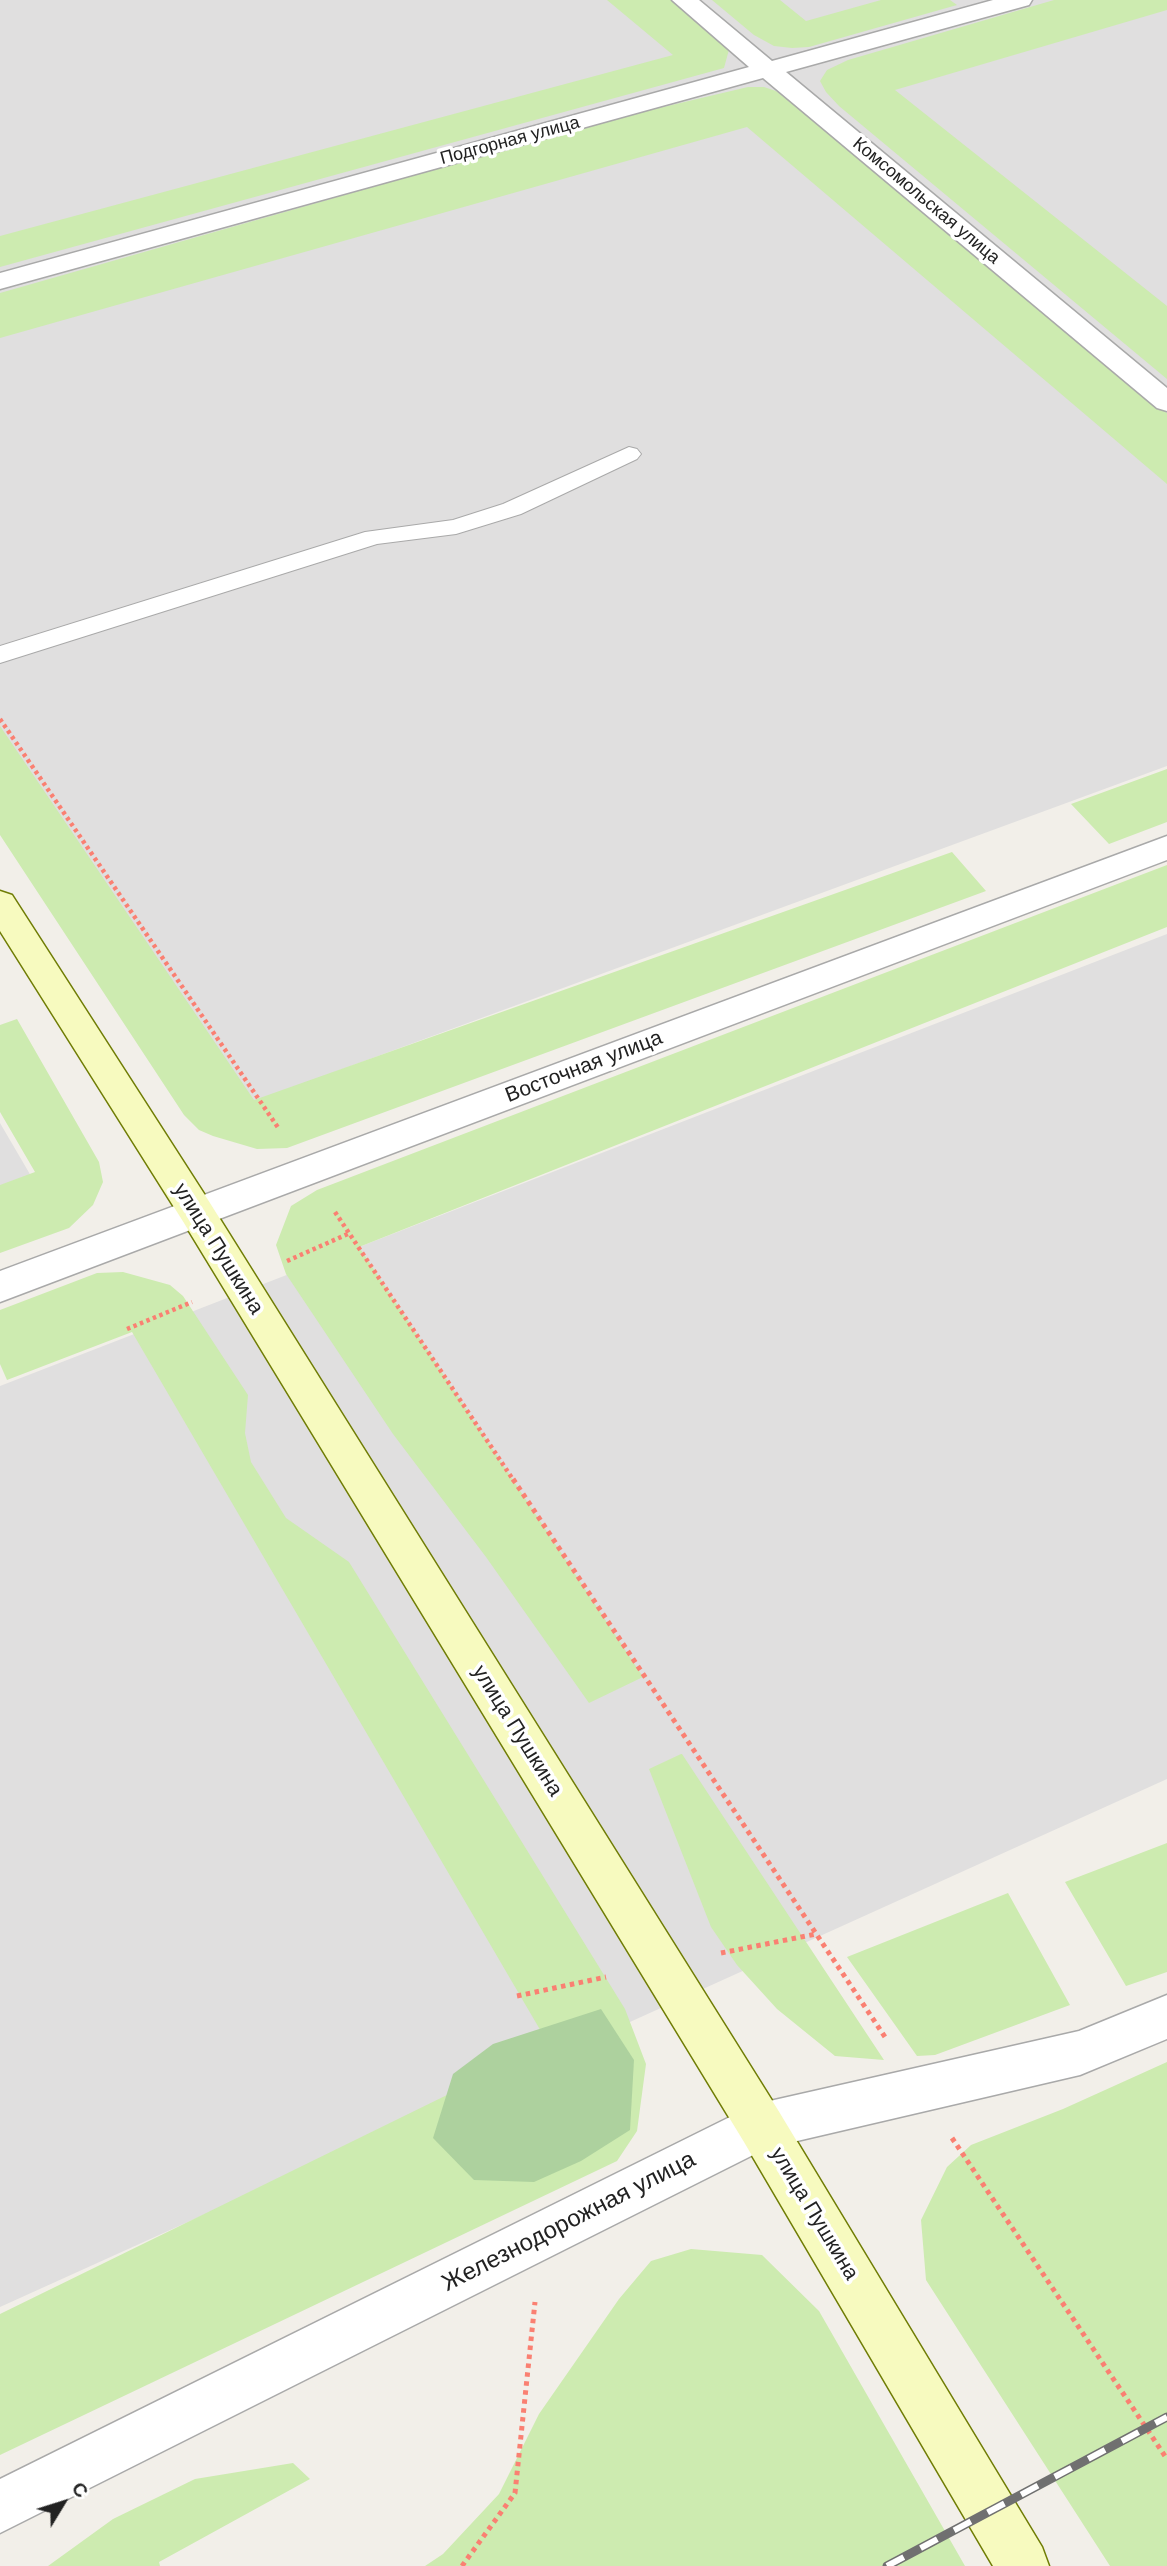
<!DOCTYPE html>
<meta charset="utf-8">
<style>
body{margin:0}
#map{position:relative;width:1167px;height:2566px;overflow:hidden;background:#f2efe9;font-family:Arial,sans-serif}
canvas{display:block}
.north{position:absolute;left:28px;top:2468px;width:70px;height:70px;-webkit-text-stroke:5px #fff;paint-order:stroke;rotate:52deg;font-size:19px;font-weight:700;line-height:28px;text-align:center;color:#222}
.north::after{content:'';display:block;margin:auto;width:24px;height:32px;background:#222;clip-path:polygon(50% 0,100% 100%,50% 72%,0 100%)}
</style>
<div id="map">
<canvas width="1167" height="2566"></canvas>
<div class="north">С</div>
</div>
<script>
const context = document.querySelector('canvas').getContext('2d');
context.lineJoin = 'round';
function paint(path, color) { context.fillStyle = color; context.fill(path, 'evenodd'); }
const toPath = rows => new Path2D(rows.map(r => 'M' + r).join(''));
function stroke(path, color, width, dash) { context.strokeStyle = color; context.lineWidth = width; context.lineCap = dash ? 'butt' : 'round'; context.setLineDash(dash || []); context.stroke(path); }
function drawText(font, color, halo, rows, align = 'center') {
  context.font = font + ' Arial,sans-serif'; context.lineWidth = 7; context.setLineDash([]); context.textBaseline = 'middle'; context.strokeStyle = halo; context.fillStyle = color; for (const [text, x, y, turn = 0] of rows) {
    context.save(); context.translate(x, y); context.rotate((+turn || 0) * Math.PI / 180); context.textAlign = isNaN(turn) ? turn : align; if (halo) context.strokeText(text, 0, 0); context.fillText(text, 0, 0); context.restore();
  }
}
paint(toPath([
 [0,0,1167,0,1167,766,223,1113,0,773],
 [1167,934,1167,1779,0,2307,0,1386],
 [0,1123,31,1176,0,1187]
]), '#e0dfdf');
paint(toPath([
 [607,0,672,0,730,46,724,68,0,267,0,236,673,55],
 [712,0,780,0,806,21,881,0,950,0,957,5,809,47,792,48,774,46,754,35],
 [1054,0,1167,0,1167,10,895,90,1167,306,1167,379,839,106,826,92,820,81,827,70,848,60],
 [748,87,764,87,776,91,802,111,1167,413,1167,484,747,127,0,338,0,293,608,120],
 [0,726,254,1100,952,852,986,891,287,1148,257,1149,213,1136,199,1130,184,1115,0,835],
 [1167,769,1167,822,1109,844,1071,804],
 [1167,865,1167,927,359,1247,643,1677,589,1703,486,1557,393,1434,286,1274,276,1245,291,1206,317,1190],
 [17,1019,99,1162,103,1182,93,1205,69,1228,0,1253,0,1185,35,1172,0,1112,0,1025],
 [123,1272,170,1285,183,1296,248,1395,245,1433,251,1462,286,1518,349,1562,625,2009,646,2064,637,2131,617,2161,0,2455,0,2314,549,2045,132,1332,7,1380,0,1364,0,1310,97,1273],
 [681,1754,682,1754,884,2060,835,2056,777,2009,737,1965,711,1927,649,1769],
 [1167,1843,1167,1972,1126,1986,1065,1882],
 [1008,1893,1070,2005,935,2055,917,2056,847,1957],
 [1167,2062,1167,2566,1110,2566,926,2280,921,2220,947,2167,971,2145,1063,2109],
 [691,2249,762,2255,819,2311,965,2566,425,2566,443,2554,499,2494,539,2414,619,2299,651,2261],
 [293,2463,310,2479,159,2562,160,2566,48,2566,113,2519,195,2479]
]), '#cdebb0');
paint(toPath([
 [601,2009,634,2060,630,2130,581,2161,534,2182,474,2180,433,2138,453,2074,493,2044]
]), '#add19e');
const service = toPath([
 [629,447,637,449,641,454,637,459,521,514,456,534,377,544,0,663,0,646,365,532,453,520,503,504,629,447]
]);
const minor = toPath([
 [672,0,699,0,772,61,993,0,1032,0,1029,5,786,72,1167,388,1167,411,1157,408,763,78,0,289,0,273,749,67,672,0],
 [1167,836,1167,860,0,1302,0,1271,1167,836],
 [1167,1995,1167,2039,1080,2075,767,2148,0,2533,0,2479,744,2110,761,2103,1079,2031,1167,1995]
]);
const secondary = toPath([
 [0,891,12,895,210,1203,778,2110,1042,2547,1049,2566,993,2566,744,2142,184,1223,0,931,0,891]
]);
stroke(service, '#a9a9a9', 2);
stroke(minor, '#a9a9a9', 3);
stroke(secondary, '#707d05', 3);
stroke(toPath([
 [0,719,279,1129],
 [335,1212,514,1481],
 [287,1261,350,1233],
 [127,1329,192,1302]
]), '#fa8072', 4.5, [3.5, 3.5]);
stroke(toPath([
 [513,1479,887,2040],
 [721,1953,816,1934],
 [517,1996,606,1977],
 [952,2138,1167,2459],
 [462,2566,515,2493,535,2302]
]), '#fa8072', 5, [4.5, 4.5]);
paint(service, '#fff');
paint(minor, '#fff');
paint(secondary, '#f7fabf');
const rail = toPath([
 [887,2566,1167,2417]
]);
stroke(rail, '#707070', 9);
stroke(rail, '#fff', 6, [19]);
drawText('18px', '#222', '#fff', [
 ["Подгорная улица",510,141,-15],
 ["Комсомольская улица",926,201,40]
]);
drawText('21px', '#222', '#fff', [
 ["Восточная улица",584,1067,-21],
 ["улица Пушкина",218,1249,58],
 ["улица Пушкина",517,1731,58],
 ["улица Пушкина",814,2214,59]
]);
drawText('24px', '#222', '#fff', [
 ["Железнодорожная улица",569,2222,-27]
]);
</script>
